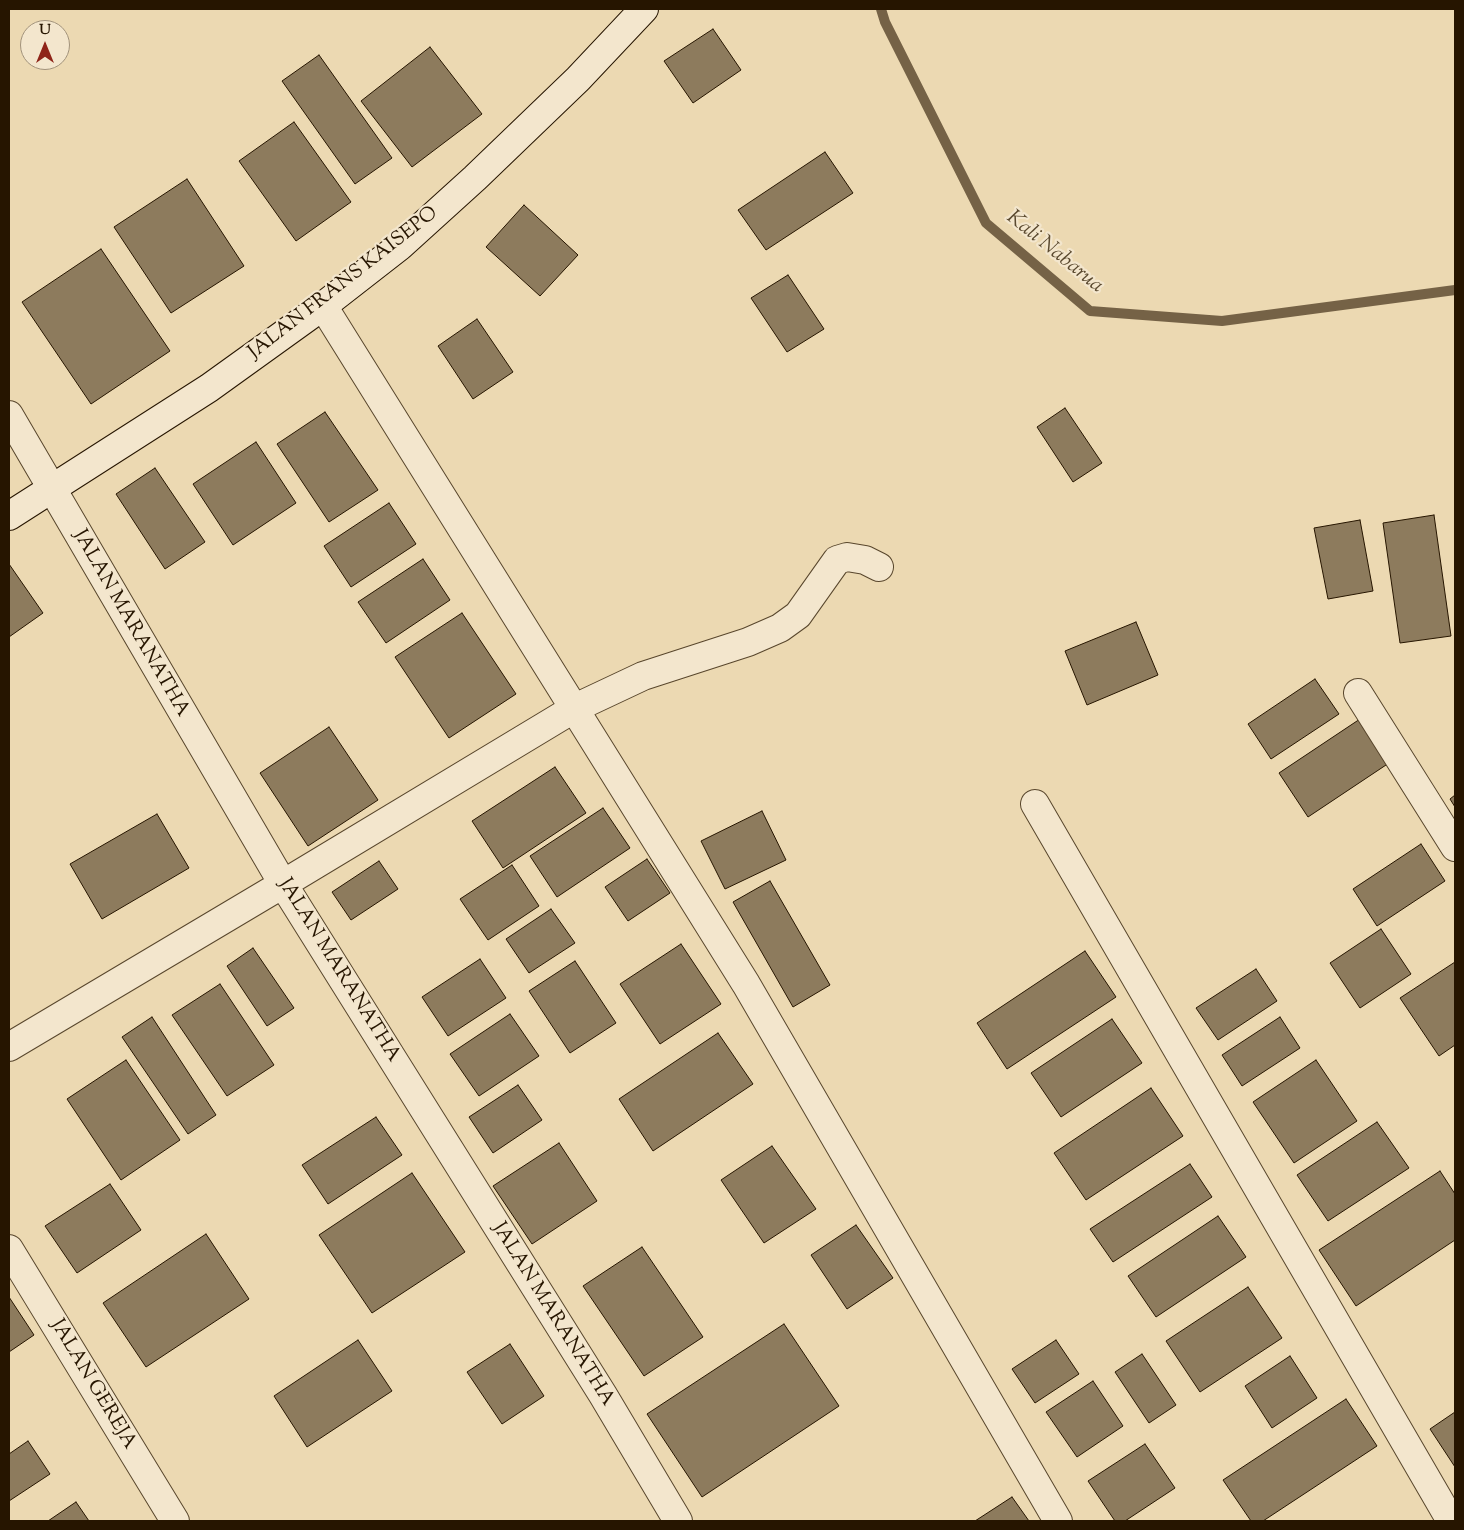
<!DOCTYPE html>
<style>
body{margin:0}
#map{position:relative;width:1464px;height:1530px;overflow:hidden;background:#ecd9b2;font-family:"Sorts Mill Goudy",serif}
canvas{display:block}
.frame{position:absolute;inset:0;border:10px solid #261500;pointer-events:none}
.north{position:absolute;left:20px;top:20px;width:50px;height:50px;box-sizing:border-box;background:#f3e6cd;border:1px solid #a1927b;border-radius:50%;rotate:0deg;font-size:14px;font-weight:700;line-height:20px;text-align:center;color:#261500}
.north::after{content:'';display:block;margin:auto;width:18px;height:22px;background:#8f2418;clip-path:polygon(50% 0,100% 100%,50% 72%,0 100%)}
</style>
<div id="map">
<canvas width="1464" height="1530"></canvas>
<div class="frame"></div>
<div class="north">U</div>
</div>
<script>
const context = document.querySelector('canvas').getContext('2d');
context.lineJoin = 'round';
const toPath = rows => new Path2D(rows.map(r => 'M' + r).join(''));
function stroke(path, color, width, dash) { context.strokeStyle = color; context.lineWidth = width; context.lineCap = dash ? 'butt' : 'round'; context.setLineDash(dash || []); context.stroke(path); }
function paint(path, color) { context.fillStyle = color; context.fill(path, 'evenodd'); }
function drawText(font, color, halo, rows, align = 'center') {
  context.font = font + ' "Sorts Mill Goudy",serif'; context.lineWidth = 4.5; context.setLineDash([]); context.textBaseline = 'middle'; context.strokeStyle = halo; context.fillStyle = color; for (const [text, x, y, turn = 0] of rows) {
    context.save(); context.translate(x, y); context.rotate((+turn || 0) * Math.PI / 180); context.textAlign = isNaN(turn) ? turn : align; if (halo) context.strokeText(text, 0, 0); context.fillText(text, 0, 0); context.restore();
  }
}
stroke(toPath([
 [881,9,885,22,986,223,1090,311,1222,321,1455,290]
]), '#756246', 10);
const building = toPath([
 [713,29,741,70,693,103,664,61,713,29],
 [430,47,482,114,412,167,361,101,430,47],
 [319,55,392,158,355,184,282,81,319,55],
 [294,122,351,202,296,241,239,161,294,122],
 [825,152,853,193,766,250,738,210,825,152],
 [187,179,244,266,171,313,114,227,187,179],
 [524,205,578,255,540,296,486,247,524,205],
 [101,249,170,351,91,404,22,302,101,249],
 [788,275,824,329,787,352,751,298,788,275],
 [477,319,513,372,473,399,438,346,477,319],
 [1065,408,1102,463,1073,482,1037,427,1065,408],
 [325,412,378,490,329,522,277,444,325,412],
 [256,442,296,503,233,545,193,484,256,442],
 [155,468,205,542,165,569,116,494,155,468],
 [389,503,416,544,351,587,324,546,389,503],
 [1434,515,1451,636,1400,643,1383,523,1434,515],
 [1360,520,1373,591,1328,599,1314,528,1360,520],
 [423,559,450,600,386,643,358,602,423,559],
 [9,564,43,613,9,637,9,564],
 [462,613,516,694,449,738,395,657,462,613],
 [1136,622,1158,675,1087,705,1065,651,1136,622],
 [1315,679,1339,714,1271,759,1248,724,1315,679],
 [1366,715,1395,759,1308,817,1279,773,1366,715],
 [329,727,378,800,308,846,260,773,329,727],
 [555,767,586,813,503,868,472,821,555,767],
 [1455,795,1455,807,1450,799,1455,795],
 [603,808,630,848,557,897,530,856,603,808],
 [762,811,786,860,725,889,701,841,762,811],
 [157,814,189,868,102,919,70,864,157,814],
 [1421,844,1445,881,1377,926,1353,889,1421,844],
 [647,859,670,893,628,921,605,887,647,859],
 [379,861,398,889,351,920,332,892,379,861],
 [512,865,539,906,488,940,460,899,512,865],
 [770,881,830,985,793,1007,733,902,770,881],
 [551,909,575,943,529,973,506,939,551,909],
 [1381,929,1411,974,1360,1008,1330,963,1381,929],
 [681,944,721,1004,660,1044,620,984,681,944],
 [253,948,294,1008,267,1026,227,966,253,948],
 [1085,951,1116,997,1007,1069,977,1023,1085,951],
 [480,959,506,998,448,1036,422,997,480,959],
 [575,961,616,1023,570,1053,529,991,575,961],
 [1455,962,1455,1045,1439,1056,1400,998,1455,962],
 [1256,969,1277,1001,1218,1040,1196,1008,1256,969],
 [220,984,274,1065,227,1096,172,1015,220,984],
 [510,1014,539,1056,479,1096,450,1054,510,1014],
 [152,1017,216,1115,188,1134,122,1037,152,1017],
 [1280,1017,1300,1048,1242,1086,1222,1055,1280,1017],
 [1112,1019,1142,1063,1061,1117,1031,1073,1112,1019],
 [718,1033,753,1084,653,1151,619,1099,718,1033],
 [126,1060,180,1140,121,1180,67,1099,126,1060],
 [1316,1060,1357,1121,1294,1163,1253,1102,1316,1060],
 [518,1085,542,1120,493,1153,469,1117,518,1085],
 [1151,1088,1183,1136,1086,1200,1054,1153,1151,1088],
 [376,1117,402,1155,328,1204,302,1165,376,1117],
 [1377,1122,1409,1168,1328,1221,1297,1175,1377,1122],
 [559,1143,597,1201,532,1244,493,1186,559,1143],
 [772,1146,816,1209,764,1243,721,1180,772,1146],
 [1190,1164,1212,1197,1113,1262,1090,1229,1190,1164],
 [1440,1171,1455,1194,1455,1240,1356,1306,1319,1250,1440,1171],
 [412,1173,465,1252,372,1313,319,1235,412,1173],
 [110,1184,141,1230,77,1273,45,1226,110,1184],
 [1218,1216,1246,1257,1156,1317,1128,1276,1218,1216],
 [856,1225,893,1278,847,1309,811,1255,856,1225],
 [206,1234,249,1299,146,1367,103,1303,206,1234],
 [642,1247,703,1337,644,1376,583,1286,642,1247],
 [1248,1287,1282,1338,1200,1392,1166,1341,1248,1287],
 [9,1297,34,1335,9,1352,9,1297],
 [784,1324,839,1406,702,1497,647,1414,784,1324],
 [358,1340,392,1391,307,1447,274,1396,358,1340],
 [1056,1340,1079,1374,1035,1403,1012,1369,1056,1340],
 [510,1344,544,1396,502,1424,467,1372,510,1344],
 [1142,1354,1176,1405,1149,1423,1115,1372,1142,1354],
 [1290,1356,1317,1398,1272,1428,1245,1386,1290,1356],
 [1093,1381,1123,1426,1077,1457,1046,1412,1093,1381],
 [1346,1399,1377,1446,1263,1521,1251,1521,1223,1480,1346,1399],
 [1455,1412,1455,1467,1430,1429,1455,1412],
 [28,1441,50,1474,9,1501,9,1454,28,1441],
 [1145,1444,1175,1488,1125,1521,1115,1521,1088,1481,1145,1444],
 [1012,1497,1029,1521,975,1521,1012,1497],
 [76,1502,89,1521,48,1521,76,1502]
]);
paint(building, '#8d7b5d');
stroke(building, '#261500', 1);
const street = toPath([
 [323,306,746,984,1058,1521],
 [9,415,283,884,603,1395,678,1521],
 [1358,693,1455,847],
 [1035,804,1451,1521],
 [9,1047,283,884,575,708,643,676,748,642,780,628,798,615,837,560,847,557,865,560,879,567],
 [9,1249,175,1521]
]);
const secondary = toPath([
 [9,516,209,388,323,306,400,246,475,178,578,79,644,9]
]);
stroke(street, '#58462c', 30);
stroke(secondary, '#261500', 30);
stroke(street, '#f3e6cd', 28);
stroke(secondary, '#f3e6cd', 28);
drawText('20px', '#261500', '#f3e6cd', [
 ["JALAN FRANS KAISEPO",344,284,-38],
 ["JALAN MARANATHA",130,624,60],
 ["JALAN MARANATHA",338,971,58],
 ["JALAN MARANATHA",552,1315,58],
 ["JALAN GEREJA",92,1385,59]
]);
drawText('italic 21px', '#5a492f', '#f3e6cd', [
 ["Kali Nabarua",1054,253,39]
]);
</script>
